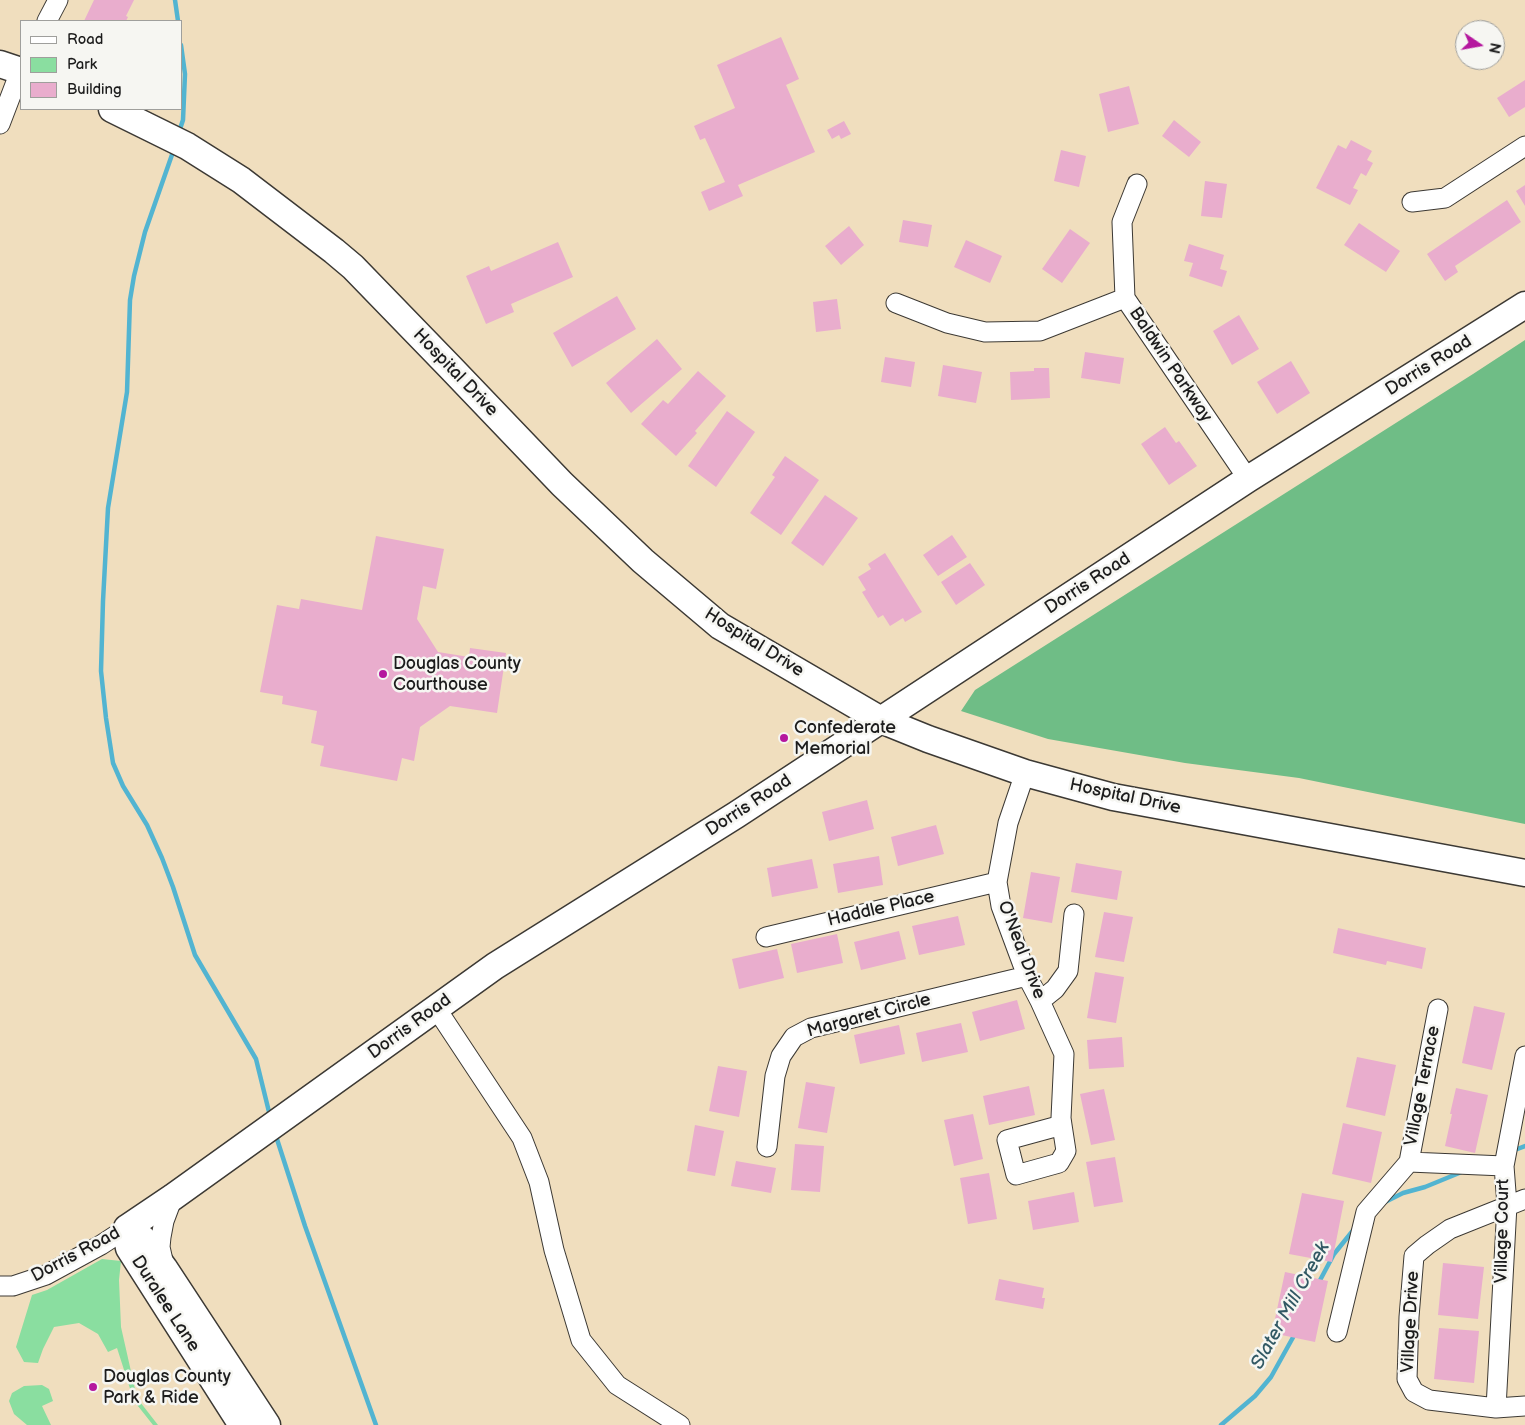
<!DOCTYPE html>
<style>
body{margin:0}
#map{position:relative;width:1525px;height:1425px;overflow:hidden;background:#f0debe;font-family:"Balsamiq Sans",sans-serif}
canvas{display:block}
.legend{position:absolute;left:20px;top:20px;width:162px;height:90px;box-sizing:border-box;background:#f6f6f2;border:1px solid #9f9f9c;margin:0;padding:6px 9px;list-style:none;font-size:15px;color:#1c1c1c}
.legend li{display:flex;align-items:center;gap:10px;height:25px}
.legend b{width:25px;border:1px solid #9f9f9c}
.north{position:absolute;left:1455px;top:20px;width:50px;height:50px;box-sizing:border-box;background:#f6f6f2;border:1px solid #9f9f9c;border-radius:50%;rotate:102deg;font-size:14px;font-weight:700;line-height:20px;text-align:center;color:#1c1c1c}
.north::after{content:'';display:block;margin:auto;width:18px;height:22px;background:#b5179e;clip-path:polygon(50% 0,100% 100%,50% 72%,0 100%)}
</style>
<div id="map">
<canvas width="1525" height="1425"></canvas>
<ul class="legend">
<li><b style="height:6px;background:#fff"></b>Road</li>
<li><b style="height:14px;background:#8adea0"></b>Park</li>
<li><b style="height:14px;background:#e9adcd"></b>Building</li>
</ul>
<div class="north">N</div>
</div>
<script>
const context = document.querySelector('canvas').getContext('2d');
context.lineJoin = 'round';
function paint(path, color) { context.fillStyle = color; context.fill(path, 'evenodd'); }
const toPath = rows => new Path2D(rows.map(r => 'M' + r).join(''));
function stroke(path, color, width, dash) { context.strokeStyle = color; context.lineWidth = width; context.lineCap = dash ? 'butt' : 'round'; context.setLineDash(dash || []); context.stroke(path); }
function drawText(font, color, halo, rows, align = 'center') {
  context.font = font + ' "Balsamiq Sans",sans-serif'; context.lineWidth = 5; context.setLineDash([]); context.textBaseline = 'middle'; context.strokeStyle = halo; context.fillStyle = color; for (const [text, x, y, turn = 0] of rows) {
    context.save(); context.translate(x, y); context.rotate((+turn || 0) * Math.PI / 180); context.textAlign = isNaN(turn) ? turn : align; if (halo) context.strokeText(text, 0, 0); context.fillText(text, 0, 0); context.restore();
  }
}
paint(toPath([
 [102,1259,121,1261,119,1280,121,1327,137,1398,158,1425,153,1425,134,1401,117,1348,108,1352,98,1334,79,1323,54,1327,43,1349,38,1363,24,1362,16,1347,32,1295,47,1290],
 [42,1385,49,1389,53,1401,42,1406,51,1425,27,1425,14,1414,9,1401,12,1393,24,1386]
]), '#8adea0');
paint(toPath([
 [1525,340,1525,824,1299,778,1185,763,1048,739,961,711,975,690,1473,374]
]), '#6fbd86');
stroke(toPath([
 [175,0,178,21],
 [179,132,183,120,185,74,181,45],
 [174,149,145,232,134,276,130,300,127,392,108,508,103,601,101,671,106,718,113,763,123,786,147,825,162,858,173,887,195,955,256,1059,270,1116],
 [275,1133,305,1226,376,1425],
 [1512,1151,1525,1146],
 [1385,1202,1403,1193,1425,1187,1464,1171],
 [1318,1284,1334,1254,1355,1228],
 [1221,1425,1255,1396,1271,1377,1296,1332]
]), '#52b4d1', 4.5);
paint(toPath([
 [94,0,134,0,126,16,128,17,126,21,84,21],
 [781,37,799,79,786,85,815,152,738,185,743,196,709,211,701,192,725,182,705,138,700,140,694,126,735,108,717,65],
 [1525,80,1525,107,1509,117,1497,98],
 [1129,86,1139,124,1108,132,1099,94],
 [1174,120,1201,142,1189,157,1162,136],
 [844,121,851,134,841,139,839,135,832,139,827,130],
 [1351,140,1372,151,1367,160,1373,163,1366,176,1361,173,1353,188,1358,190,1350,205,1316,188,1338,145,1346,149],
 [1061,150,1086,156,1079,187,1054,181],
 [1205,181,1227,184,1222,218,1201,216],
 [1525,185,1525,206,1516,191],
 [1507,200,1521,222,1455,266,1458,272,1445,281,1427,254],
 [903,220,932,225,928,247,899,242],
 [1359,223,1400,251,1386,272,1344,245],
 [849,226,864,245,841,265,825,246],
 [1070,229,1090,243,1062,283,1042,269],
 [966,240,1002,256,990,283,954,267],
 [558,242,573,277,511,304,514,312,486,324,466,276,489,266,491,271],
 [1189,244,1224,255,1220,269,1227,271,1222,287,1189,276,1193,263,1184,261],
 [617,296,636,329,572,367,553,333],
 [837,299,841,329,816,332,813,302],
 [1239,315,1259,349,1232,365,1213,331],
 [657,339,682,369,631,413,606,383],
 [1085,352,1124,358,1120,384,1081,378],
 [885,357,915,362,911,387,881,382],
 [1291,361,1310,393,1277,414,1257,382],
 [943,365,982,372,976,403,938,396],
 [1034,368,1049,368,1050,398,1011,400,1010,372,1034,371],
 [698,371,726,396,695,431,697,433,676,456,641,424,663,400,668,404],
 [727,411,755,432,716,487,688,466],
 [1165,427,1176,443,1179,441,1197,466,1169,485,1141,444],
 [785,456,819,480,781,535,750,513,775,477,772,475],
 [825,495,858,518,823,566,791,543],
 [952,535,967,557,938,576,923,555],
 [376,536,444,549,436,589,423,586,417,619,438,652,469,657,470,648,506,653,497,713,450,706,420,727,414,761,402,758,397,781,320,766,324,746,311,743,317,711,282,704,283,696,260,692,277,605,299,609,301,599,362,610],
 [885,553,922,612,905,622,903,618,890,626,883,615,878,618,862,592,866,590,858,577,871,569,868,564],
 [970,563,985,585,956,605,941,582],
 [867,800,874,829,829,841,822,812],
 [936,825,944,854,898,866,891,837],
 [879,856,883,885,838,893,833,864],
 [812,859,818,888,772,897,767,868],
 [1076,863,1122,871,1117,900,1071,892],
 [1031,872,1060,877,1052,923,1023,918],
 [1104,912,1133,917,1124,962,1095,957],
 [958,916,965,945,919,955,912,926],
 [1338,928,1426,948,1422,969,1387,961,1386,965,1333,953],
 [899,931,906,959,861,970,854,942],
 [837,934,843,963,797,973,791,944],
 [777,949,784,978,739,989,732,959],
 [1095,972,1124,977,1116,1023,1087,1018],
 [1017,1000,1025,1029,980,1041,972,1012],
 [1474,1006,1505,1013,1492,1070,1462,1063],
 [961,1023,968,1052,922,1062,916,1033],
 [899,1025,905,1054,860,1064,854,1035],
 [1122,1037,1124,1067,1089,1069,1087,1040],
 [1357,1057,1396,1065,1385,1116,1346,1107],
 [718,1066,747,1071,739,1117,709,1111],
 [806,1082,835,1087,827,1133,798,1128],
 [1029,1086,1035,1115,989,1125,983,1096],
 [1456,1088,1488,1095,1475,1153,1445,1146,1452,1114,1450,1114],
 [1104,1089,1115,1140,1091,1145,1080,1094],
 [973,1114,983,1159,954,1166,944,1120],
 [1343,1123,1382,1132,1371,1183,1332,1174],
 [695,1125,724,1131,715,1176,687,1171],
 [795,1144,824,1146,820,1192,791,1190],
 [1115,1157,1123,1202,1094,1207,1086,1162],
 [736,1161,776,1168,771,1193,731,1186],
 [989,1173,997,1219,968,1224,960,1178],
 [1074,1192,1079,1222,1033,1230,1028,1201],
 [1302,1193,1344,1201,1332,1262,1289,1254],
 [1443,1263,1484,1267,1478,1319,1438,1315],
 [1285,1272,1328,1281,1315,1342,1272,1333],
 [999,1279,1044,1288,1042,1298,1045,1298,1043,1309,995,1300],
 [1439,1328,1479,1331,1474,1383,1434,1379]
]), '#e9adcd');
const street = toPath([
 [47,21,58,0],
 [0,124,21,69],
 [1137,184,1122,222,1125,298,1248,479],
 [1412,202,1445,198,1525,146],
 [896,303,947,323,985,332,1040,331,1125,298],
 [1025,773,1008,823,997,882,1001,906,1027,976,1040,1001,1064,1054,1061,1118,1062,1125,1066,1151,1059,1163,1016,1175,1007,1140,1062,1125],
 [766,937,997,882],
 [1040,1001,1055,989,1068,971,1074,914],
 [436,1008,522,1138,539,1182,554,1250,581,1340,617,1385,680,1425],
 [767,1147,775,1076,781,1056,794,1037,811,1028,1027,976],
 [1409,1162,1504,1166],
 [1525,1199,1450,1229,1427,1245,1414,1256,1409,1317,1407,1379,1414,1392,1429,1400,1496,1408,1525,1406],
 [164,1265,160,1247,161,1237,164,1221,173,1197],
 [0,1286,13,1286,46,1275,101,1245,127,1228],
 [1337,1332,1366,1212,1409,1162,1438,1009],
 [1496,1408,1507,1205,1504,1166,1525,1056]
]);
const secondary = toPath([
 [0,64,21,71],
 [112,109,187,146,241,180,334,251,353,267,450,367,562,484,643,561,720,626,881,720,928,739,1025,773,1113,797,1525,873],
 [127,1228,173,1197,495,966,736,815,1248,479,1525,305],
 [127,1228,143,1239,164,1268,267,1425],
 [128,1243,129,1248,242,1425]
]);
stroke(street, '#3c3934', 21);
stroke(secondary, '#3c3934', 29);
stroke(street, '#fff', 19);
stroke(secondary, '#fff', 26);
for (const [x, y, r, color] of [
 [383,674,5,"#b5179e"],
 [784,738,5,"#b5179e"],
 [93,1387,5,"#b5179e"]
]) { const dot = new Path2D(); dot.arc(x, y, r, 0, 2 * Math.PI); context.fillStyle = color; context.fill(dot); stroke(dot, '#f6f6f2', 2); }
drawText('18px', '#1c1c1c', '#f6f6f2', [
 ["Baldwin Parkway",1170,365,56],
 ["Dorris Road",1429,366,-32],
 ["Hospital Drive",455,373,46],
 ["Dorris Road",1088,584,-33],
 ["Hospital Drive",754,643,32],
 ["Hospital Drive",1125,797,12],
 ["Dorris Road",749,806,-33],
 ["Haddle Place",881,909,-13],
 ["O'Neal Drive",1021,950,69],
 ["Margaret Circle",869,1016,-15],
 ["Dorris Road",410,1027,-36],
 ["Village Terrace",1423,1086,-79],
 ["Village Court",1503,1231,-89],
 ["Dorris Road",76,1255,-28],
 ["Duralee Lane",165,1304,57],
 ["Village Drive",1411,1322,-87]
]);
drawText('18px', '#1c1c1c', '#f6f6f2', [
 ["Douglas County",393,664],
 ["Courthouse",393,685],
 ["Confederate",794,728],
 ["Memorial",794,749],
 ["Douglas County",103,1377],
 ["Park & Ride",103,1398]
], 'left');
drawText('italic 19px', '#325964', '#f6f6f2', [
 ["Slater Mill Creek",1291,1306,-61]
]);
</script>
